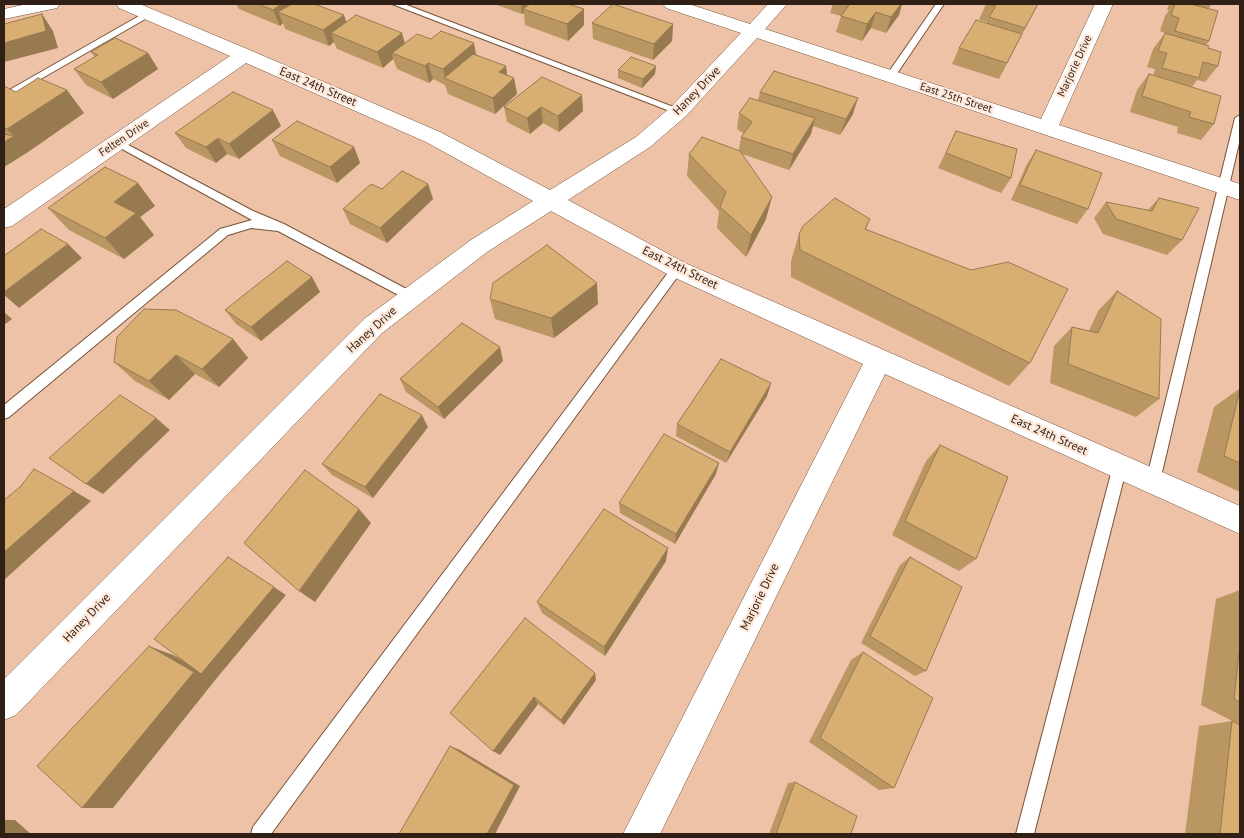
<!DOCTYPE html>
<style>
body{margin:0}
#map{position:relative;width:1244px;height:838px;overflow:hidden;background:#edc2a6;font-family:"PT Sans",sans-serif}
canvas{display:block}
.frame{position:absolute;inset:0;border:5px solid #2f1f15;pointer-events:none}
</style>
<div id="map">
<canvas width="1244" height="838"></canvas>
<div class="frame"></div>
</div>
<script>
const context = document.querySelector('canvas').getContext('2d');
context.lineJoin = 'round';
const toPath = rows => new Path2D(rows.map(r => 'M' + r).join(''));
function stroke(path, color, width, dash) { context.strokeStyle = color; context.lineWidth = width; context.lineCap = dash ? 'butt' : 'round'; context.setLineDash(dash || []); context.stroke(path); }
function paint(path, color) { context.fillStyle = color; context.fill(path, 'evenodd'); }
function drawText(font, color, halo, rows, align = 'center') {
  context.font = font + ' "PT Sans",sans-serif'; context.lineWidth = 4.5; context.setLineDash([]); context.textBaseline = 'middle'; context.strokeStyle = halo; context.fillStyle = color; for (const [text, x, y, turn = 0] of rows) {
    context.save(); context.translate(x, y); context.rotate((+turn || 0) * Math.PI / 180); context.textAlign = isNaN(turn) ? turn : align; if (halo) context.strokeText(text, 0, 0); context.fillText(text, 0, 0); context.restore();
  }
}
const lane = toPath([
 [392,4,404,4,684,111,679,114,675,113,392,4],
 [936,4,944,4,894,78,888,78,886,76,936,4],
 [146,12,154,14,4,100,4,93,146,12],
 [1240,115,1240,139,1160,481,1158,486,1153,488,1148,486,1146,481,1235,118,1240,115],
 [117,139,253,211,284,224,414,293,416,296,414,299,406,299,278,231,251,228,228,235,9,417,4,419,4,405,220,229,252,220,113,144,112,142,117,139],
 [677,264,681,266,683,269,681,272,271,834,251,834,253,827,673,266,677,264],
 [1120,460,1125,461,1127,466,1034,834,1016,834,1113,466,1115,461,1120,460]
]);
const street = toPath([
 [27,4,60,4,57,8,4,19,4,9,27,4],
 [116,4,140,4,252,51,440,132,550,190,636,137,672,106,741,33,666,8,663,4,689,4,750,24,768,4,787,4,765,29,1041,119,1095,4,1113,4,1059,125,1240,184,1240,200,757,38,686,116,650,147,568,200,685,263,1240,506,1240,534,885,374,660,834,623,834,863,364,669,275,551,211,487,252,382,333,16,715,4,720,4,679,364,319,471,240,533,201,426,142,246,63,12,226,4,228,4,209,230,56,119,8,116,4]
]);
stroke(lane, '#78533a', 2);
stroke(street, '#78533a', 1);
paint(lane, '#fff');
paint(street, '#fff');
paint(toPath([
 [236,4,314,4,344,15,346,22,402,33,405,43,431,39,476,54,507,75,514,78,517,94,495,114,448,94,445,85,433,79,429,83,397,69,393,59,383,68,337,49,334,42,329,46,285,29,283,23,280,26,239,9],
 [494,4,574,4,574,6,584,9,584,25,568,41,525,25,524,13,522,14],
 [833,4,902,4,899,15,886,33,871,28,862,41,836,32,841,16,830,13],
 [986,4,1038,4,999,79,952,64,959,48,987,23,987,22,979,20],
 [1169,4,1212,4,1208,9,1209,41,1206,45,1218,66,1205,82,1197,80,1192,87,1214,124,1201,140,1177,133,1178,127,1130,112,1137,90,1149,74,1153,76,1155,69,1147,67,1153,49,1165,33,1168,34,1160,31,1165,16,1169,10,1167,10],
 [592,23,673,24,672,41,653,60,593,39],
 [91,52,148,53,158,69,113,99,86,85,74,69,95,57],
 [618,70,655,74,642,88,618,78],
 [542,77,583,111,559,132,543,123,530,134,507,122,504,107],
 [4,86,16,92,84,113,28,152,4,167],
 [760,92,853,114,840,135,813,126,811,134,789,170,742,154,766,219,746,257,717,228,719,211,687,176,689,154,739,150,741,137,744,134,737,129,739,113,758,100],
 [281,126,239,159,227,154,216,163,186,148,175,133],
 [956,131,1011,178,1001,193,938,168],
 [272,140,354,147,360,163,337,183,280,156],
 [1036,150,1088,209,1077,224,1011,200,1026,166],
 [428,184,433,199,387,243,350,224,343,209,382,189],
 [1159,198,1182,240,1167,255,1103,234,1094,218,1106,202,1148,210],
 [155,206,140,217,154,235,124,259,69,230,48,208],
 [870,219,866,229,1030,363,1009,386,791,277,791,261,799,234],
 [312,277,320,292,261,341,236,324,225,310],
 [1117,291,1159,399,1136,417,1050,383,1054,346,1072,327,1089,331,1098,311],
 [490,299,598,304,554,338,495,319],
 [233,339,248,358,219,387,195,374,169,400,135,381,114,362],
 [503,361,444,419,406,392,400,379],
 [1240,381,1240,492,1197,472,1214,407,1239,389],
 [771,383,767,396,726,463,676,436,677,424],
 [428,427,373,498,332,475,322,464],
 [940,445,976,559,959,571,892,535,926,461],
 [716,474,675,544,620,513,619,503],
 [910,557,926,671,915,676,861,643,900,565],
 [666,561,605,656,542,613,537,602],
 [1240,590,1240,725,1201,705,1216,599],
 [525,618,596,680,564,725,538,704,500,755],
 [863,652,894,788,879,790,809,742,851,660],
 [1232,721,1240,834,1185,834,1199,726],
 [795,782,851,834,769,834,788,783]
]), '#ba9663');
paint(toPath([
 [281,4,296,4,278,12,283,23,280,26,273,10],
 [521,4,535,4,523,9,524,13,522,14],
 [901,4,902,4,899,15,886,33,891,17],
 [584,9,584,25,568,41,567,24],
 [876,12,871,28,862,41,867,24],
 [42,14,53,31,58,48,4,62,4,43],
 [344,15,349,31,331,33,334,42,329,46,323,30],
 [673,24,672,41,653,60,654,44],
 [402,33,406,49,392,53,393,59,383,68,377,52],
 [474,43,477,60,445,79,443,69],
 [148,53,158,69,113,99,101,82],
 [428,63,433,79,429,83,425,66],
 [506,66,508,82,499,72],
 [656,66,655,74,642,88,643,79],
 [514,78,517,94,495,114,493,98],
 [67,90,84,113,28,152,4,167,4,142,14,136,7,129],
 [582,95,583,111,559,132,558,116],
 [858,98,853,114,840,135,846,119],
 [541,107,543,123,530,134,527,118],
 [273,110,281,126,239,159,229,144],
 [815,118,811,134,789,170,793,154],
 [218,138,227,154,216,163,206,147],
 [354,147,360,163,337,183,330,167],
 [138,183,155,206,140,217,154,235,124,259,105,238,114,202],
 [428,184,433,199,387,243,380,228],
 [772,197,766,219,746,257,751,235],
 [68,244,82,258,19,308,4,295,4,292],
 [312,277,320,292,261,341,251,327],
 [597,283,598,304,554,338,551,318],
 [4,312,12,319,4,325],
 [233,339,248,358,219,387,202,369],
 [500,347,503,361,444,419,438,407],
 [176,355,195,374,169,400,149,381],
 [771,383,767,396,726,463,730,452],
 [422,415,428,427,373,498,365,487],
 [156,418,170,430,103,494,86,484],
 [719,463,716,474,675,544,676,534],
 [74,491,91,501,4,580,4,552],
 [359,509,371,523,315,602,299,591],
 [668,548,666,561,605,656,604,647],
 [228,557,286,595,216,679,113,808,82,808,149,646,173,655,203,672],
 [595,673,596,680,564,725,561,720],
 [534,697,538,704,500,755,493,751],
 [450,746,460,750,520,786,495,834,487,834],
 [4,820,15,820,31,834,4,834]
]), '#977a50');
const building = toPath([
 [258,4,281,4,273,10,258,4],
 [292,4,314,4,344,15,323,30,278,12,292,4],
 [530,4,568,4,584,9,567,24,523,9,530,4],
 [613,4,673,24,654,44,592,23,613,4],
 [850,4,901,4,891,17,876,12,867,24,841,16,850,4],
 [986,4,1038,4,1025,28,989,17,996,6,986,4],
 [1175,4,1190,4,1218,11,1209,41,1175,31,1179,18,1171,15,1175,4],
 [42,14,46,31,4,43,4,24,42,14],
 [356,15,402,33,377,52,331,33,356,15],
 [976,20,1022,34,1007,63,959,48,976,20],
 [441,31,474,43,443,69,428,63,425,66,392,53,417,34,431,39,441,31],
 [1165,33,1209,46,1208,48,1221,52,1218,66,1203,62,1199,78,1162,68,1167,53,1158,51,1165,33],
 [115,38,148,53,101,82,74,69,98,55,91,52,115,38],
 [473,54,506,66,499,72,514,78,493,98,444,78,473,54],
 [631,57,656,66,643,79,618,70,631,57],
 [774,71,858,98,846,119,760,92,774,71],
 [1149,74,1221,96,1214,124,1189,117,1191,112,1142,96,1149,74],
 [542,77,582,95,558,116,541,107,527,118,504,107,542,77],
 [38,78,67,90,7,129,4,128,4,86,16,92,38,78],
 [233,92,273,110,229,144,218,138,206,147,175,133,233,92],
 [750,98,815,118,793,154,741,137,752,122,739,113,750,98],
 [297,121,354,147,330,167,272,140,297,121],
 [956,131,1017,149,1011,178,946,153,956,131],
 [4,134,14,136,4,142,4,134],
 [702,137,740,151,772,197,751,235,720,207,726,192,689,154,702,137],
 [1036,150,1102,173,1088,209,1020,185,1036,150],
 [105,167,138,183,114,202,136,213,105,238,48,208,105,167],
 [402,171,428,184,380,228,343,209,371,184,382,189,402,171],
 [835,198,870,219,865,229,971,270,1008,262,1068,289,1030,363,800,250,799,234,803,226,835,198],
 [1159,198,1199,208,1182,240,1116,219,1106,202,1152,211,1159,198],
 [41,229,68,244,4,292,4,256,41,229],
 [547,245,597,283,551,318,490,299,493,283,547,245],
 [287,261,312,277,251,327,225,310,287,261],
 [1117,291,1161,319,1159,399,1068,364,1072,327,1098,333,1117,291],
 [144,309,176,310,233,339,202,369,176,355,149,381,114,362,117,337,144,309],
 [462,323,500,347,438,407,400,379,462,323],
 [721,359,771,383,730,452,677,424,721,359],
 [1240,389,1240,463,1224,456,1240,389],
 [380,394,422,415,365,487,322,464,380,394],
 [120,395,156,418,86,484,49,458,120,395],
 [664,434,719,463,676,534,619,503,664,434],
 [940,445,1008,477,976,559,905,521,940,445],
 [34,469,74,491,4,552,4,500,20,487,34,469],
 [305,470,359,509,299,591,244,543,305,470],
 [604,509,668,548,604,647,537,602,604,509],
 [228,557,274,587,201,674,154,639,228,557],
 [910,557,962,587,926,671,870,636,910,557],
 [525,618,595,673,561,720,534,697,493,751,450,713,525,618],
 [1240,643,1240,702,1234,699,1240,643],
 [149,646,194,672,82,808,37,766,149,646],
 [863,652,933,698,894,788,820,738,863,652],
 [1232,721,1240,725,1240,834,1220,834,1232,721],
 [450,746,514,785,487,834,399,834,450,746],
 [795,782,857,816,851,834,776,834,795,782]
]);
paint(building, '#d8ae73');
stroke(building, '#977a50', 1);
drawText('11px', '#2f1f15', '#fee8da', [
 ["Marjorie Drive",1075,66,-65],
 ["East 25th Street",956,98,18],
 ["Felten Drive",124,138,-34]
]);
drawText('12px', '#2f1f15', '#fee8da', [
 ["East 24th Street",318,87,23],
 ["Haney Drive",697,91,-46],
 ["East 24th Street",680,268,26],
 ["Haney Drive",372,330,-42],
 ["East 24th Street",1049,435,24],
 ["Marjorie Drive",760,597,-64],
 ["Haney Drive",87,618,-46]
]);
</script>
